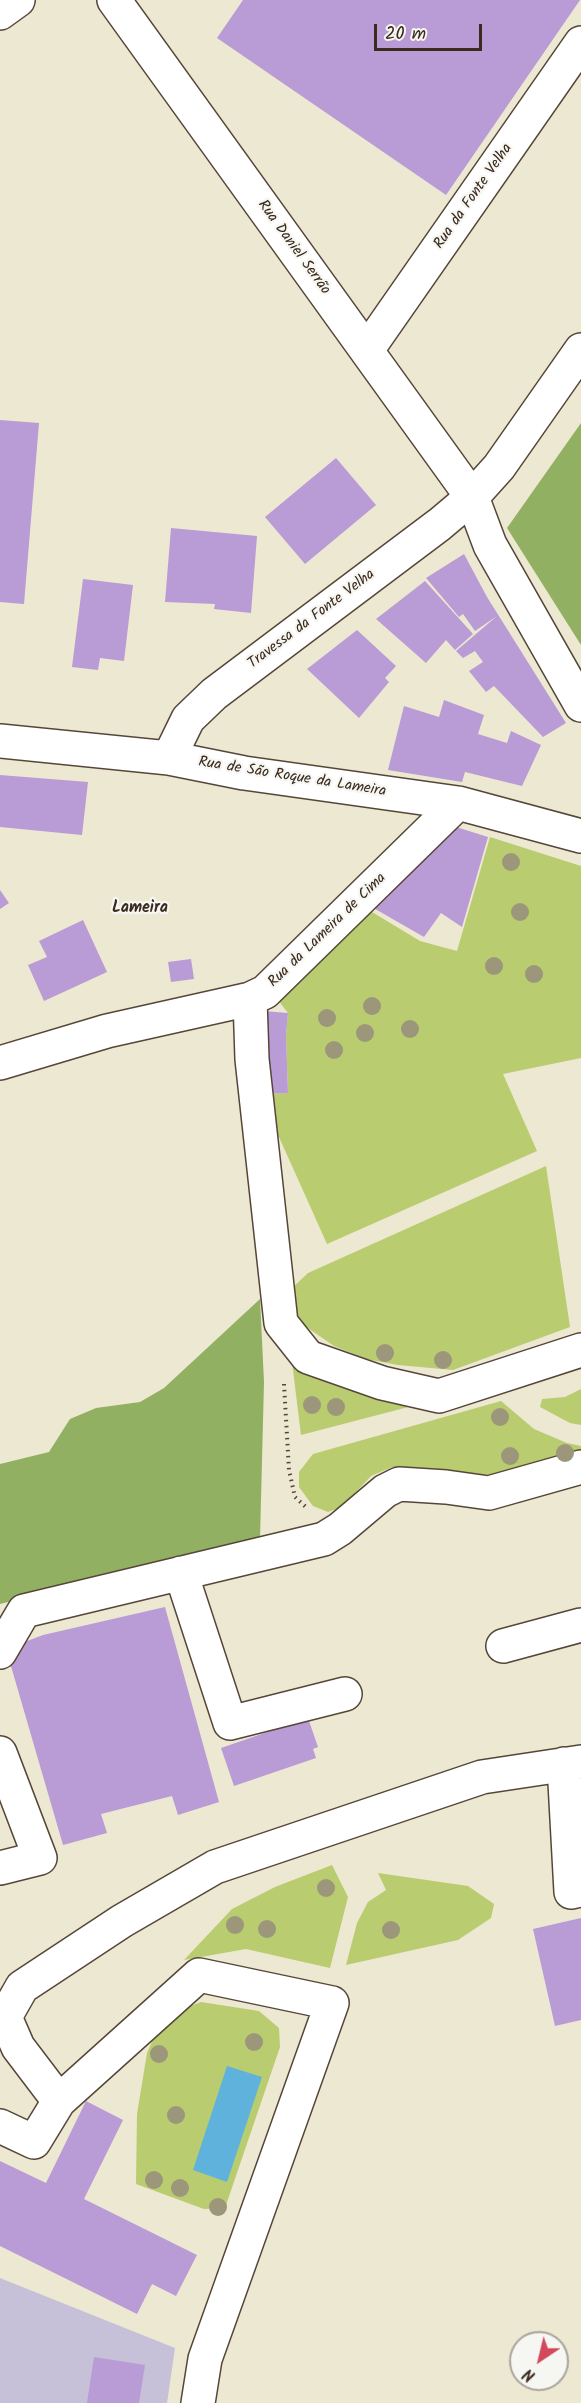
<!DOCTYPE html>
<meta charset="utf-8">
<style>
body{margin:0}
#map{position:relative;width:581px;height:2403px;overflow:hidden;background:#ede8d1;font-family:Kalam,sans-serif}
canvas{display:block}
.north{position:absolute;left:509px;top:2331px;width:60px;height:60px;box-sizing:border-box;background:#f6f6f2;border:2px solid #aba49d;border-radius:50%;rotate:215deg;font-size:16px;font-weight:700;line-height:24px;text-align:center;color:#3b2a1e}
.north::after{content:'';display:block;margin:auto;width:21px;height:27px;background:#d1495b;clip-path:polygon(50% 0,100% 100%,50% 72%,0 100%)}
.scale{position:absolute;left:374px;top:24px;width:108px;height:27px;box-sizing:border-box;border:3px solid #3b2a1e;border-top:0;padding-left:8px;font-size:18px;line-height:21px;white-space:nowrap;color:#3b2a1e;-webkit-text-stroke:4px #f6f6f2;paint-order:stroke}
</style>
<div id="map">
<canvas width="581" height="2403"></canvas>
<div class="north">N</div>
<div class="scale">20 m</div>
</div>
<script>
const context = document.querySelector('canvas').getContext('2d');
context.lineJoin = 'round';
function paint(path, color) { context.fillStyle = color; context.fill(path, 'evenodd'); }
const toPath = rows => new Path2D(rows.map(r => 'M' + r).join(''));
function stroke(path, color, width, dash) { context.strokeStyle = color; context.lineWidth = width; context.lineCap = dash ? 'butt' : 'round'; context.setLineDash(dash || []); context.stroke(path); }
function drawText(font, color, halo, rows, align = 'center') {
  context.font = font + ' Kalam,sans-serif'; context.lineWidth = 4.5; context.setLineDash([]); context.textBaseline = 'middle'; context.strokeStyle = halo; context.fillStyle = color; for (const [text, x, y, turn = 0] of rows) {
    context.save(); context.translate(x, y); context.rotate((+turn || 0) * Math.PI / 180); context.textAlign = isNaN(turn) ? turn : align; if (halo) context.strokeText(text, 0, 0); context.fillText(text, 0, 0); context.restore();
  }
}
paint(toPath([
 [0,2278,175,2348,167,2403,0,2403]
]), '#c7c0d9');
paint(toPath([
 [490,837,581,866,581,1058,503,1074,537,1151,327,1244,279,1137,265,1129,264,1094,288,1093,286,1035,288,1013,274,995,367,909,420,941,457,951],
 [546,1166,570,1327,453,1370,398,1365,366,1359,334,1346,305,1326,290,1309,290,1290,308,1273],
 [290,1346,435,1400,301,1435],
 [581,1389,581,1425,570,1423,540,1407,542,1399,565,1397],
 [501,1401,534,1429,567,1443,581,1446,581,1455,506,1476,392,1467,371,1476,342,1507,328,1512,313,1506,299,1487,299,1472,313,1454],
 [332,1865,348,1897,330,1968,246,1949,184,1960,232,1909,275,1887],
 [378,1873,468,1886,494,1904,491,1918,458,1940,346,1965,357,1923,368,1902,386,1890],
 [201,2002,259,2011,279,2028,280,2047,225,2208,204,2209,136,2184,137,2114,147,2053,157,2030,177,2011]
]), '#b9cc6f');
paint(toPath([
 [581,423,581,645,507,528],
 [260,1299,264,1382,260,1539,0,1604,0,1464,49,1452,70,1419,96,1408,140,1402,164,1388]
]), '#92b062');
paint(toPath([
 [227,2066,262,2077,227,2182,193,2170]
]), '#5fb2db');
paint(toPath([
 [243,0,580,0,446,195,217,38],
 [0,420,39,423,24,604,0,602],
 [336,458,376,505,305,564,265,517],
 [171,528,257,536,251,613,214,609,215,604,165,602],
 [464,554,487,597,566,723,543,737,494,686,486,692,469,671,483,662,475,651,463,658,456,651,497,616,475,631,463,614,459,617,426,578],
 [83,579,133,585,124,661,100,658,98,670,72,667],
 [425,581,473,634,455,650,446,640,426,663,376,619],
 [357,630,396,666,385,678,389,682,359,718,307,669],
 [444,700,484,715,478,734,507,743,511,731,541,745,522,786,465,772,462,782,388,770,404,706,439,717],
 [0,775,88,782,82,835,0,827],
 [453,826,488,837,462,927,441,913,424,937,370,906],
 [0,890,9,903,0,909],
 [83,920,107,972,44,1001,28,965,47,957,39,941],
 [191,959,194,979,171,982,168,962],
 [263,1011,288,1013,286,1035,288,1093,264,1094],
 [165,1607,219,1802,178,1815,172,1796,101,1814,107,1833,63,1845,6,1649,43,1635],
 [308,1718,318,1747,313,1749,316,1758,234,1786,221,1748],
 [581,1918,581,2020,555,2026,533,1929],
 [86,2101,123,2120,84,2199,197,2255,176,2296,152,2284,137,2314,0,2246,0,2161,46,2183],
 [94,2357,145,2365,139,2403,87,2403]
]), '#b99bd6');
const minor = toPath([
 [114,0,472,497,490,545,581,705],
 [0,13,18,0],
 [367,350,581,43],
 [0,741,169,758,244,773,458,803,581,836],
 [169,758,188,719,214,694,440,524,472,497,499,467,581,350],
 [250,999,252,1059,281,1323,308,1357,382,1383,439,1396,581,1350],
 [0,1063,107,1031,250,999,265,992,458,803],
 [181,1573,230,1723,345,1694],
 [503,1646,581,1625],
 [0,1652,24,1611,324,1539,340,1529,385,1491,399,1484,446,1487,489,1493,581,1467],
 [0,1753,40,1858,0,1868],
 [564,1764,571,1892,581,1890],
 [0,2126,34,2142,59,2101],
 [198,2403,205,2359,332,2003,199,1975,59,2101,18,2047,5,2017,22,1987,122,1921,215,1867,482,1777,581,1762]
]);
stroke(minor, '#564639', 36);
stroke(toPath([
 [284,1384,289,1470,295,1497,307,1508]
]), '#564639', 4, [1.5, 4.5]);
stroke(minor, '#fff', 33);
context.fillStyle = '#9c967a';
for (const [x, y] of [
 [511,862],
 [520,912],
 [494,966],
 [534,974],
 [372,1006],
 [327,1018],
 [410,1029],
 [365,1033],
 [334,1050],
 [385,1353],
 [443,1360],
 [312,1405],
 [336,1407],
 [500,1417],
 [565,1453],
 [510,1456],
 [326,1888],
 [235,1925],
 [267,1929],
 [391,1930],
 [254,2042],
 [159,2054],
 [176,2115],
 [154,2180],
 [180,2188],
 [218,2207]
]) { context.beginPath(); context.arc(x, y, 9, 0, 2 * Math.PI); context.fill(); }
drawText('15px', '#3b2a1e', '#f6f6f2', [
 ["Rua da Fonte Velha",474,197,-55],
 ["Rua Daniel Serrão",293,248,54],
 ["Travessa da Fonte Velha",312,620,-37],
 ["Rua de São Roque da Lameira",292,778,9],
 ["Rua da Lameira de Cima",328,931,-44]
]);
drawText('bold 16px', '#3b2a1e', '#f6f6f2', [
 ["Lameira",140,909]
]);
</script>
